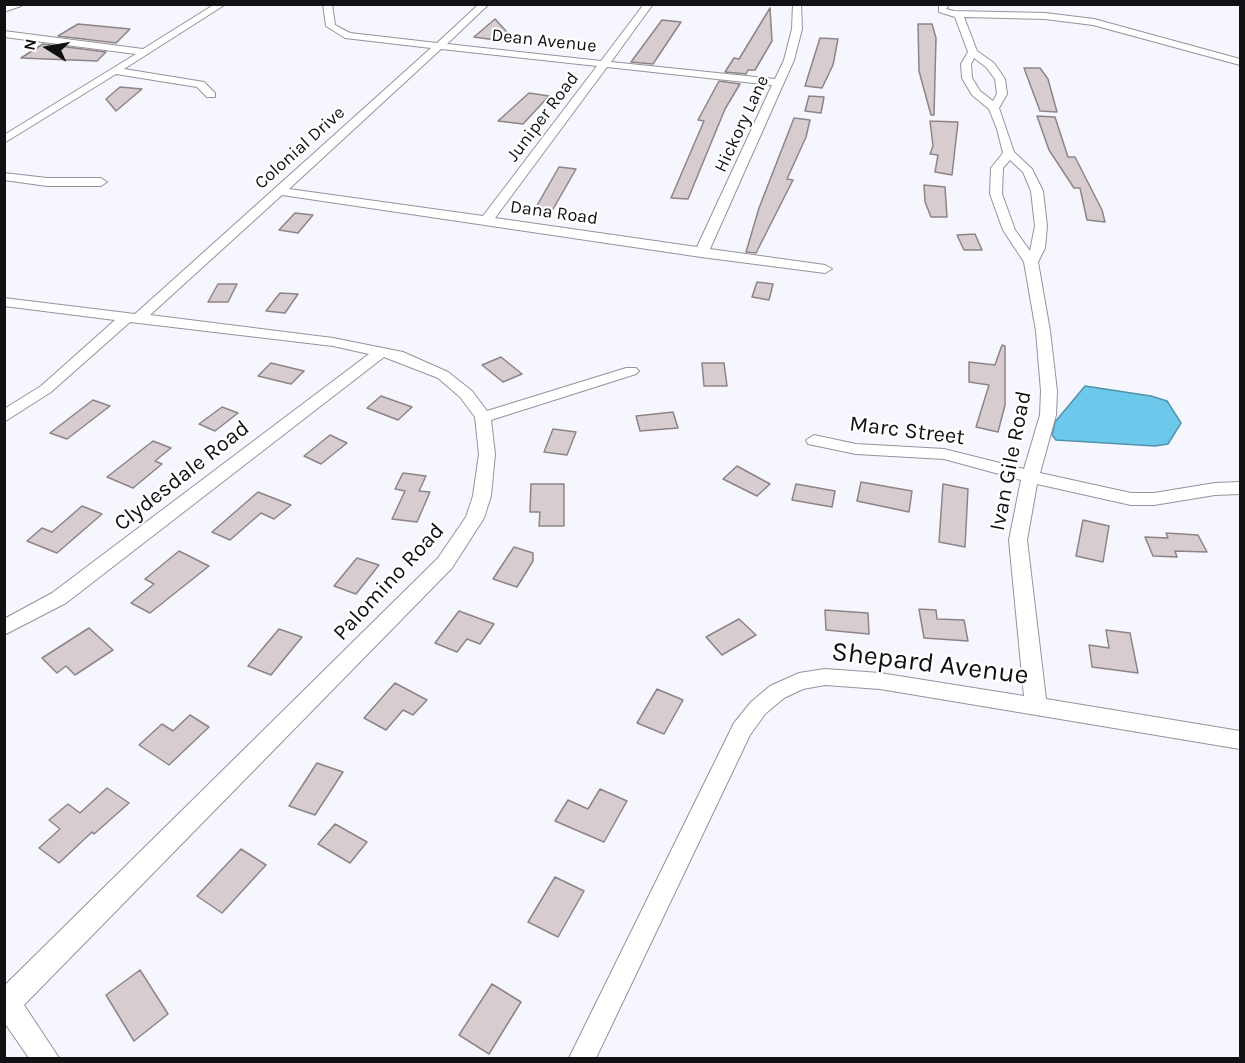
<!DOCTYPE html>
<style>
body{margin:0}
#map{position:relative;width:1245px;height:1063px;overflow:hidden;background:#f6f7fe;font-family:Karla,sans-serif}
canvas{display:block}
.frame{position:absolute;inset:0;border:6px solid #101113;pointer-events:none}
.north{position:absolute;left:18px;top:18px;width:60px;height:60px;-webkit-text-stroke:4px #fff;paint-order:stroke;rotate:281deg;font-size:16px;font-weight:700;line-height:24px;text-align:center;color:#101113}
.north::after{content:'';display:block;margin:auto;width:21px;height:27px;background:#101113;clip-path:polygon(50% 0,100% 100%,50% 72%,0 100%)}
</style>
<div id="map">
<canvas width="1245" height="1063"></canvas>
<div class="frame"></div>
<div class="north">N</div>
</div>
<script>
const context = document.querySelector('canvas').getContext('2d');
context.lineJoin = 'round';
function paint(path, color) { context.fillStyle = color; context.fill(path, 'evenodd'); }
const toPath = rows => new Path2D(rows.map(r => 'M' + r).join(''));
function stroke(path, color, width, dash) { context.strokeStyle = color; context.lineWidth = width; context.lineCap = dash ? 'butt' : 'round'; context.setLineDash(dash || []); context.stroke(path); }
function drawText(font, color, halo, rows, align = 'center') {
  context.font = font + ' Karla,sans-serif'; context.lineWidth = 4.5; context.setLineDash([]); context.textBaseline = 'middle'; context.strokeStyle = halo; context.fillStyle = color; for (const [text, x, y, turn = 0] of rows) {
    context.save(); context.translate(x, y); context.rotate((+turn || 0) * Math.PI / 180); context.textAlign = isNaN(turn) ? turn : align; if (halo) context.strokeText(text, 0, 0); context.fillText(text, 0, 0); context.restore();
  }
}
const water = toPath([
 [1085,386,1151,396,1167,401,1181,423,1168,444,1155,446,1056,440,1052,435,1055,422,1085,386]
]);
paint(water, '#6dc9ec');
stroke(water, '#5192ab', 1.5);
const building = toPath([
 [770,8,772,41,755,70,748,70,746,74,725,72,734,58,739,59,770,8],
 [495,19,517,43,474,37,495,19],
 [662,20,681,22,653,64,631,62,662,20],
 [78,24,130,29,116,43,58,36,78,24],
 [918,24,932,24,936,38,934,115,931,115,919,71,918,24],
 [820,38,838,39,833,65,822,88,805,86,820,38],
 [43,44,106,52,97,61,21,58,43,44],
 [1024,68,1040,68,1048,79,1057,112,1040,111,1024,68],
 [719,81,740,84,725,109,688,199,671,198,704,121,698,120,719,81],
 [120,87,142,89,116,111,106,99,120,87],
 [529,93,549,96,523,124,498,121,529,93],
 [809,96,824,97,821,113,805,111,809,96],
 [1037,116,1055,117,1068,157,1075,157,1102,210,1105,222,1087,220,1080,188,1074,188,1049,150,1037,116],
 [794,118,810,120,806,137,787,179,793,180,756,253,746,252,759,208,794,118],
 [930,121,958,122,952,175,935,172,938,155,930,154,933,146,930,121],
 [559,167,576,169,552,211,535,209,559,167],
 [924,185,945,187,947,217,931,217,925,202,924,185],
 [295,213,313,215,298,233,279,230,295,213],
 [975,234,982,250,964,250,957,235,975,234],
 [757,282,773,284,769,300,752,297,757,282],
 [218,284,237,284,228,302,208,302,218,284],
 [280,293,298,294,285,313,266,311,280,293],
 [1002,345,1005,346,1005,405,998,432,976,427,989,385,969,382,969,362,995,365,1002,345],
 [501,357,522,374,503,382,482,365,501,357],
 [271,363,304,371,291,384,258,376,271,363],
 [702,363,724,363,727,386,704,386,702,363],
 [381,396,412,407,398,420,367,408,381,396],
 [93,400,110,406,67,439,50,433,93,400],
 [222,407,238,413,215,431,199,424,222,407],
 [673,412,678,428,640,431,636,416,673,412],
 [553,429,576,432,567,455,544,452,553,429],
 [330,435,347,443,321,464,304,456,330,435],
 [153,441,171,448,155,461,162,464,133,488,107,477,153,441],
 [737,466,770,484,757,496,723,479,737,466],
 [403,473,426,476,419,491,430,492,417,522,392,519,405,491,395,489,403,473],
 [861,482,912,491,909,512,857,501,861,482],
 [531,484,564,484,564,526,539,526,540,512,530,512,531,484],
 [796,484,835,491,832,507,792,500,796,484],
 [943,484,968,489,965,547,939,542,943,484],
 [258,492,291,505,274,519,261,513,230,540,212,532,258,492],
 [82,506,102,514,57,553,27,541,42,528,52,532,82,506],
 [1083,520,1109,526,1103,562,1076,556,1083,520],
 [1166,533,1198,535,1207,552,1175,551,1177,557,1153,556,1145,537,1168,538,1166,533],
 [514,547,533,553,533,561,517,587,493,579,514,547],
 [179,551,209,566,150,613,131,603,154,584,145,579,179,551],
 [357,558,379,565,356,594,334,586,357,558],
 [919,609,936,610,937,619,964,620,968,641,924,638,919,609],
 [825,610,868,613,869,634,826,630,825,610],
 [459,611,494,624,480,644,467,639,457,652,435,643,459,611],
 [739,619,756,635,722,655,706,637,739,619],
 [89,628,113,650,75,675,66,666,57,673,42,658,89,628],
 [279,629,302,637,271,675,248,666,279,629],
 [1106,630,1130,633,1138,673,1092,667,1089,645,1109,648,1106,630],
 [395,683,427,700,413,715,403,710,386,730,364,718,395,683],
 [657,689,683,700,664,734,637,723,657,689],
 [190,715,209,727,169,765,139,745,162,724,173,731,190,715],
 [317,763,343,772,315,815,289,806,317,763],
 [107,788,129,803,94,834,92,832,59,863,39,848,60,829,49,820,68,804,80,813,107,788],
 [600,789,627,801,604,842,555,821,568,800,588,809,600,789],
 [335,824,367,842,350,863,318,844,335,824],
 [241,849,266,865,222,913,197,896,241,849],
 [555,877,584,891,558,937,528,922,555,877],
 [140,970,168,1014,134,1041,106,995,140,970],
 [492,984,521,1002,489,1054,459,1035,492,984]
]);
paint(building, '#d7cccf');
stroke(building, '#8e8487', 1.5);
const minor = toPath([
 [22,4,21,6,4,12,4,6,22,4],
 [215,4,226,4,124,69,204,82,215,93,215,97,207,97,197,87,116,74,4,143,4,135,136,54,4,37,4,31,143,49,215,4],
 [323,4,332,4,335,25,350,33,437,43,479,4,489,4,447,44,601,61,644,4,653,4,611,62,775,79,784,60,792,29,793,4,801,4,802,29,794,60,710,249,825,265,832,269,825,273,701,257,282,195,150,315,333,338,403,352,448,372,472,391,487,411,626,368,636,368,639,371,636,374,491,420,495,454,491,496,484,518,452,568,24,1005,59,1058,29,1058,4,1022,4,986,438,558,466,517,473,496,479,454,475,417,460,397,438,378,384,357,66,603,4,635,4,619,52,593,369,354,333,346,130,322,51,392,4,422,4,409,41,386,115,320,4,306,4,298,135,314,431,48,345,38,326,26,323,4],
 [441,49,597,66,483,216,289,189,441,49],
 [607,67,772,85,697,247,495,218,607,67],
 [939,4,950,4,946,9,954,11,1045,13,1094,19,1240,59,1240,65,1093,25,1045,19,964,17,977,51,994,63,1005,79,1007,94,999,108,1014,152,1032,169,1043,191,1047,226,1045,248,1038,262,1050,331,1057,391,1056,415,1040,473,1131,493,1154,493,1215,483,1240,482,1240,494,1215,495,1154,505,1131,505,1037,484,1027,540,1046,699,1240,731,1240,749,880,689,825,685,803,689,784,698,765,714,750,735,596,1058,569,1058,734,723,751,702,770,686,799,673,825,669,880,673,1024,696,1009,540,1021,480,944,459,856,454,808,444,806,440,814,435,856,444,944,449,1024,469,1040,415,1041,391,1036,331,1024,262,1003,230,990,194,991,168,1003,153,997,129,989,109,972,95,962,78,961,64,968,52,955,17,939,12,939,4],
 [974,58,986,67,995,79,997,94,993,101,980,91,972,78,971,64,974,58],
 [1010,160,1023,172,1031,191,1035,226,1030,251,1015,230,1002,194,1003,168,1010,160],
 [4,173,47,178,101,178,107,182,101,186,47,186,4,180,4,173]
]);
stroke(minor, '#93949d', 2);
paint(minor, '#fff');
drawText('18px', '#101113', '#fff', [
 ["Dean Avenue",544,41,6],
 ["Juniper Road",543,117,-53],
 ["Hickory Lane",742,124,-65],
 ["Colonial Drive",300,148,-42],
 ["Dana Road",554,213,8]
]);
drawText('22px', '#101113', '#fff', [
 ["Marc Street",907,431,7],
 ["Ivan Gile Road",1011,461,-79],
 ["Clydesdale Road",182,476,-38],
 ["Palomino Road",389,582,-47]
]);
drawText('27px', '#101113', '#fff', [
 ["Shepard Avenue",930,664,7]
]);
</script>
